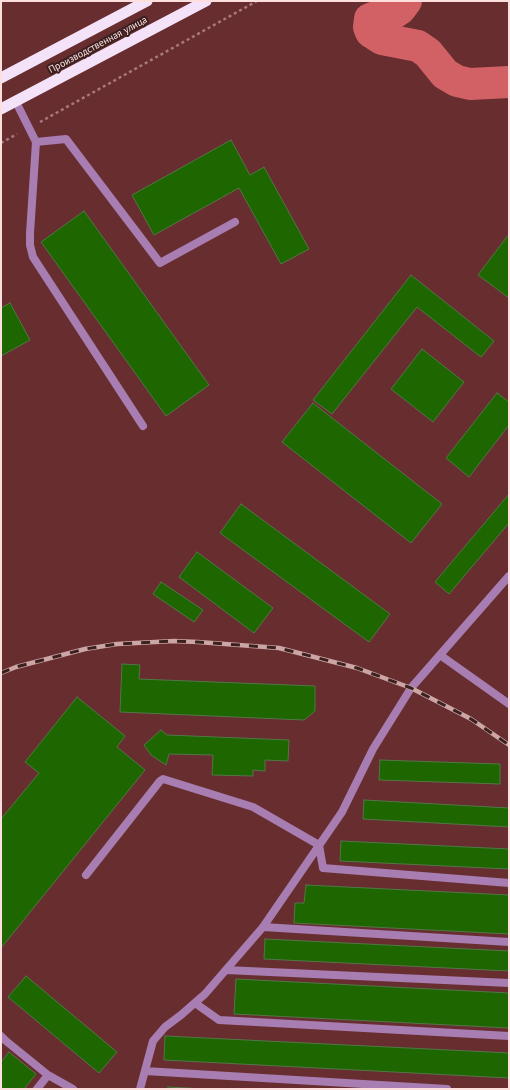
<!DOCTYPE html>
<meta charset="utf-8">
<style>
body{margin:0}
#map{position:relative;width:510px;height:1090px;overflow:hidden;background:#672d2f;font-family:"PT Sans",sans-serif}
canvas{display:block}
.frame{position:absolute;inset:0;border:2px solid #fddfde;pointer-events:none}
</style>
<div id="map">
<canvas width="510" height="1090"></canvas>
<div class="frame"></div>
</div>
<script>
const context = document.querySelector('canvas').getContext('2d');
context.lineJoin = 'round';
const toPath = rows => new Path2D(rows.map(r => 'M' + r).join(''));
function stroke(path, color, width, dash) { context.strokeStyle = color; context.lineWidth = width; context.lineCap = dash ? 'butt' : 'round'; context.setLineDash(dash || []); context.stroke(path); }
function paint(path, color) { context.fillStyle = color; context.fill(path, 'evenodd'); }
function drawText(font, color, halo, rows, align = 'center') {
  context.font = font + ' "PT Sans",sans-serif'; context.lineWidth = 4; context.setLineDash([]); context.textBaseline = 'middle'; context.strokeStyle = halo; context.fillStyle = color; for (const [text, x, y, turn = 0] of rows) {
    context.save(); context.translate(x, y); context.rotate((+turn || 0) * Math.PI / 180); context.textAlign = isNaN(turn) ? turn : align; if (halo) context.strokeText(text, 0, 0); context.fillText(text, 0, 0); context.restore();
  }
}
stroke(toPath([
 [406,1,400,9,394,13,381,15,370,19,369,27,371,32,382,39,418,46,428,53,445,74,457,81,470,84,509,82]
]), '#d26166', 32);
const building = toPath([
 [231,140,250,175,264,167,309,249,281,264,239,188,154,235,132,195,231,140],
 [84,211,209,385,166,416,41,242,84,211],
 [509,234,509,298,478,275,509,234],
 [411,275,494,341,481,357,417,307,332,414,313,400,411,275],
 [10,303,30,340,1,356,1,308,10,303],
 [422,349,464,382,433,422,391,389,422,349],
 [497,393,509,402,509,425,469,477,446,458,497,393],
 [313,403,442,504,411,543,282,442,313,403],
 [509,494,509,523,449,594,435,582,509,494],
 [241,504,390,614,369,642,220,533,241,504],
 [197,552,273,608,254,633,179,577,197,552],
 [161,582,203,610,194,622,153,594,161,582],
 [122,664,140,665,139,679,315,686,315,711,304,720,120,712,122,664],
 [77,697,125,736,117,747,145,770,1,948,1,819,39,773,25,762,77,697],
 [161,730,167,735,289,740,288,761,265,760,265,771,253,770,253,776,212,775,213,755,169,754,166,765,151,755,144,745,161,730],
 [380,760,500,764,500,784,379,780,380,760],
 [364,800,509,808,509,827,363,819,364,800],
 [341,841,509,849,509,869,340,861,341,841],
 [306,885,509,895,509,934,294,923,295,903,304,903,306,885],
 [265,939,509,951,509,971,264,959,265,939],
 [26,976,117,1052,99,1073,8,997,26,976],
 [236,979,509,993,509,1028,234,1014,236,979],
 [165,1036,509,1053,509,1078,164,1060,165,1036],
 [9,1052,36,1074,24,1089,1,1089,1,1062,9,1052],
 [168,1087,205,1089,168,1089,168,1087]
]);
paint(building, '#1e6600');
stroke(building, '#517747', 1);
stroke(toPath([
 [40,122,257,1],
 [1,143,17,134]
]), '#a7797a', 2.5, [3, 3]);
stroke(toPath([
 [16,102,36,142,30,233,30,245,33,257,143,426],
 [36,142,66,139,160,263,235,222],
 [440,655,509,704],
 [86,875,160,781,163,779,253,807,319,845,323,868,509,883],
 [263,927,509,942],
 [226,970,509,983],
 [195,1003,219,1020,509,1036],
 [1,1036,6,1041,48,1075,73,1089],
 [145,1071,447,1089],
 [37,1089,48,1075],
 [140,1089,153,1041,165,1027,181,1015,205,994,263,927,342,812,373,749,411,688,509,576]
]), '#a77db2', 8);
stroke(toPath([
 [1,78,147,1],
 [1,109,206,1]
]), '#f4e2f8', 11);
const rail = toPath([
 [1,673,16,667,85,649,117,644,174,641,198,642,279,648,357,668,411,688,471,719,509,745]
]);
stroke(rail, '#cca5a5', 4.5);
stroke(rail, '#3b2020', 3, [9]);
drawText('10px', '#fddfde', '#3b2020', [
 ["Производственная улица",98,45,-28]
]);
</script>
